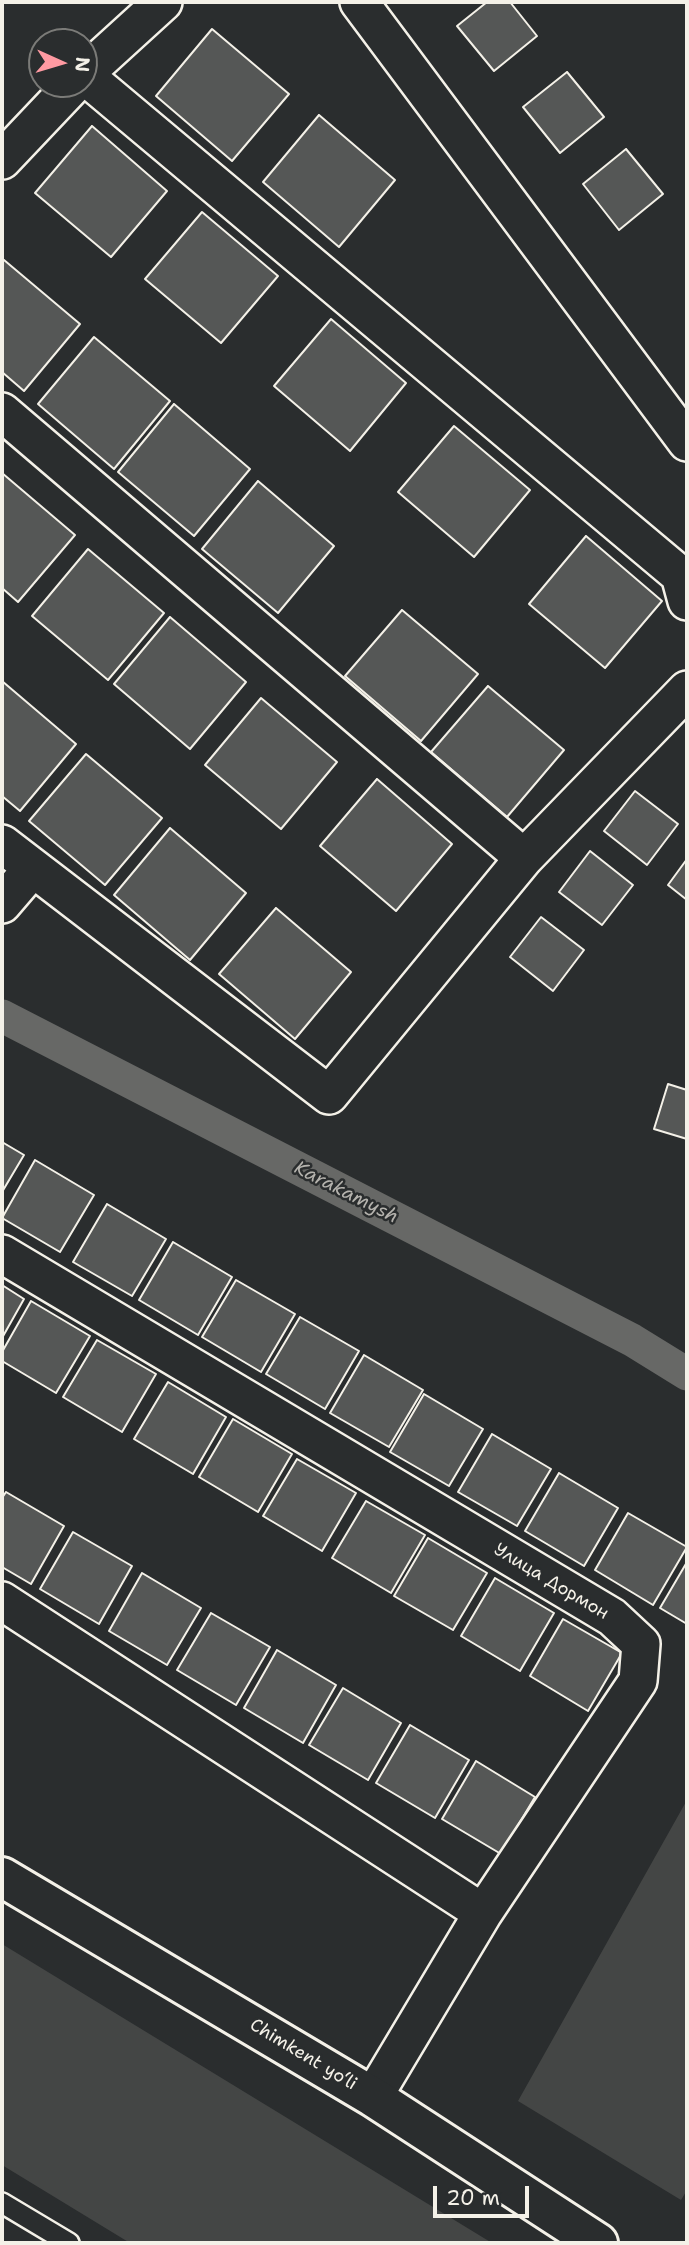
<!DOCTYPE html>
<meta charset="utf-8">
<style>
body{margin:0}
#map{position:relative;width:689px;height:2245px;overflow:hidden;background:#2a2d2e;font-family:"Shantell Sans",sans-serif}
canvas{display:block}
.frame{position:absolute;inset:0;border:4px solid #f4f1e8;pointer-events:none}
.north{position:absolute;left:28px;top:28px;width:70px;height:70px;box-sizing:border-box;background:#2a2d2e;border:2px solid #7b7b78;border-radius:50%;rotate:94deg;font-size:19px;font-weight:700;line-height:28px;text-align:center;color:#f4f1e8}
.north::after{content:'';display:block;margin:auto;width:24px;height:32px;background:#ff9aa2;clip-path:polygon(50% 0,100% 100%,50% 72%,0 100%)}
.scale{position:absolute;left:433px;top:2186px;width:96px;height:32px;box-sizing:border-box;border:4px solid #f4f1e8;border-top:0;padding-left:9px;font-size:21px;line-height:24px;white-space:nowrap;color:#f4f1e8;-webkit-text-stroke:5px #2a2d2e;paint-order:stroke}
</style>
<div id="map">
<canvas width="689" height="2245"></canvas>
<div class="frame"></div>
<div class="north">N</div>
<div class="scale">20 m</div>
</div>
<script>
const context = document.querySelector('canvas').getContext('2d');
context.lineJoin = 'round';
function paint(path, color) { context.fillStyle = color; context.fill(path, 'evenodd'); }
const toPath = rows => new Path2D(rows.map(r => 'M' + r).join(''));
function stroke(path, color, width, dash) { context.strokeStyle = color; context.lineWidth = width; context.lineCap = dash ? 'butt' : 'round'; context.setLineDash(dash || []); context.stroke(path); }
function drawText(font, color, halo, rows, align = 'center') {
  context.font = font + ' "Shantell Sans",sans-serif'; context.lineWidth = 5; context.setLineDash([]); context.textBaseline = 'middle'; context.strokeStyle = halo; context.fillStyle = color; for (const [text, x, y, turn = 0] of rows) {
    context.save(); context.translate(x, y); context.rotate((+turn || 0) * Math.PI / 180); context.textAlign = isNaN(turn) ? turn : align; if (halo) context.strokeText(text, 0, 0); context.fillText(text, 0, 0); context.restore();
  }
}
paint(toPath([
 [687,1800,687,2190,681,2200,518,2101],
 [2,1944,492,2243,130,2243,2,2165]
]), '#444645');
stroke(toPath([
 [2,1016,632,1340,687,1374]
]), '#676866', 33);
const building = toPath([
 [487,2,510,2,537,36,494,71,457,26,487,2],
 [212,29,289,94,232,161,156,96,212,29],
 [567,72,604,117,560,153,523,107,567,72],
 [319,115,395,180,339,247,263,182,319,115],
 [92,126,167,191,111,257,35,193,92,126],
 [626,149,663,194,619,230,583,184,626,149],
 [202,212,278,276,221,343,145,279,202,212],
 [4,260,80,324,24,391,2,372,2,263,4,260],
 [331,319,406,383,350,451,274,386,331,319],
 [94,337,170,401,114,469,38,404,94,337],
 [174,404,250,469,194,536,118,472,174,404],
 [454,426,530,490,474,557,398,492,454,426],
 [2,473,75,535,18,602,2,588,2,473],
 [258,481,334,546,278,613,202,549,258,481],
 [586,536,662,601,605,668,529,604,586,536],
 [88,549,164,613,108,680,32,616,88,549],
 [402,610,478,674,421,741,345,676,402,610],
 [170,617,246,682,190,749,114,684,170,617],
 [2,681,76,744,20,811,2,796,2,681],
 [488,686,564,750,507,817,431,752,488,686],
 [261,698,337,762,281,829,205,765,261,698],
 [86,754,162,818,105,885,29,821,86,754],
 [377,779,452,844,396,911,320,846,377,779],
 [635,791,678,824,647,865,604,831,635,791],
 [170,828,246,893,190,960,114,895,170,828],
 [590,851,633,885,602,925,559,892,590,851],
 [687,859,687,900,668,885,687,859],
 [276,908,351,972,295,1039,219,974,276,908],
 [541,917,584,950,553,991,510,957,541,917],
 [668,1084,687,1090,687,1139,654,1129,668,1084],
 [2,1142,24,1155,2,1192,2,1142],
 [35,1160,94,1195,60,1252,2,1218,35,1160],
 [107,1204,166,1239,132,1296,73,1262,107,1204],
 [173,1242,232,1277,198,1335,139,1300,173,1242],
 [236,1280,295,1314,261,1372,202,1337,236,1280],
 [2,1285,24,1299,2,1338,2,1285],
 [31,1301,90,1336,56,1393,2,1361,2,1352,31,1301],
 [300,1317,359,1351,325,1409,266,1374,300,1317],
 [97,1340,156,1374,122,1432,63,1397,97,1340],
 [364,1355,423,1390,389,1447,330,1413,364,1355],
 [168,1382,226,1417,193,1474,134,1439,168,1382],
 [424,1394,483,1429,449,1486,390,1452,424,1394],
 [233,1419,292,1454,258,1512,199,1477,233,1419],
 [492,1434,551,1469,517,1526,458,1492,492,1434],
 [297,1459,356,1493,322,1551,263,1516,297,1459],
 [559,1473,618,1508,584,1566,525,1531,559,1473],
 [6,1492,64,1526,31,1584,2,1567,2,1498,6,1492],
 [366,1501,425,1535,391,1593,332,1558,366,1501],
 [628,1513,687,1547,653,1605,595,1570,628,1513],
 [73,1532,132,1566,99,1624,40,1589,73,1532],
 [428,1538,487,1573,453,1630,394,1596,428,1538],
 [687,1562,687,1624,660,1608,687,1562],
 [142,1573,201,1608,167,1665,109,1631,142,1573],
 [495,1578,554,1613,520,1671,461,1636,495,1578],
 [211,1613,270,1647,236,1705,177,1670,211,1613],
 [563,1619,622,1653,588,1711,530,1676,563,1619],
 [277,1650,336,1685,303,1743,244,1708,277,1650],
 [343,1688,401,1723,368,1780,309,1745,343,1688],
 [410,1725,469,1760,435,1818,376,1783,410,1725],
 [476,1761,535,1797,501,1854,442,1819,476,1761]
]);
paint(building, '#555756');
stroke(building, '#f4f1e8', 2);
const service = toPath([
 [2,2203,69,2243]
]);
const minor = toPath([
 [359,2,687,442],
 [84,74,163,2],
 [84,75,680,575,687,601],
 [2,160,74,84],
 [2,412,524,858],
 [2,844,329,1095,524,858,687,690],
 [2,904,32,869],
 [2,1254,612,1617,641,1644,638,1681,483,1913,373,2097],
 [2,1601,483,1913]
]);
const trunk = toPath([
 [2,1877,373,2097,598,2243]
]);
stroke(service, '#f4f1e8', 24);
stroke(minor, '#f4f1e8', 42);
stroke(trunk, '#f4f1e8', 44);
stroke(service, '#2a2d2e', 19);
stroke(minor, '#2a2d2e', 37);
stroke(trunk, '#2a2d2e', 38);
drawText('18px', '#f4f1e8', '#2a2d2e', [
 ["Улица Дормон",551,1582,31],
 ["Chimkent yo‘li",303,2055,31]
]);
drawText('italic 19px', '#b5b3ae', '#2a2d2e', [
 ["Karakamysh",346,1193,27]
]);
</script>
